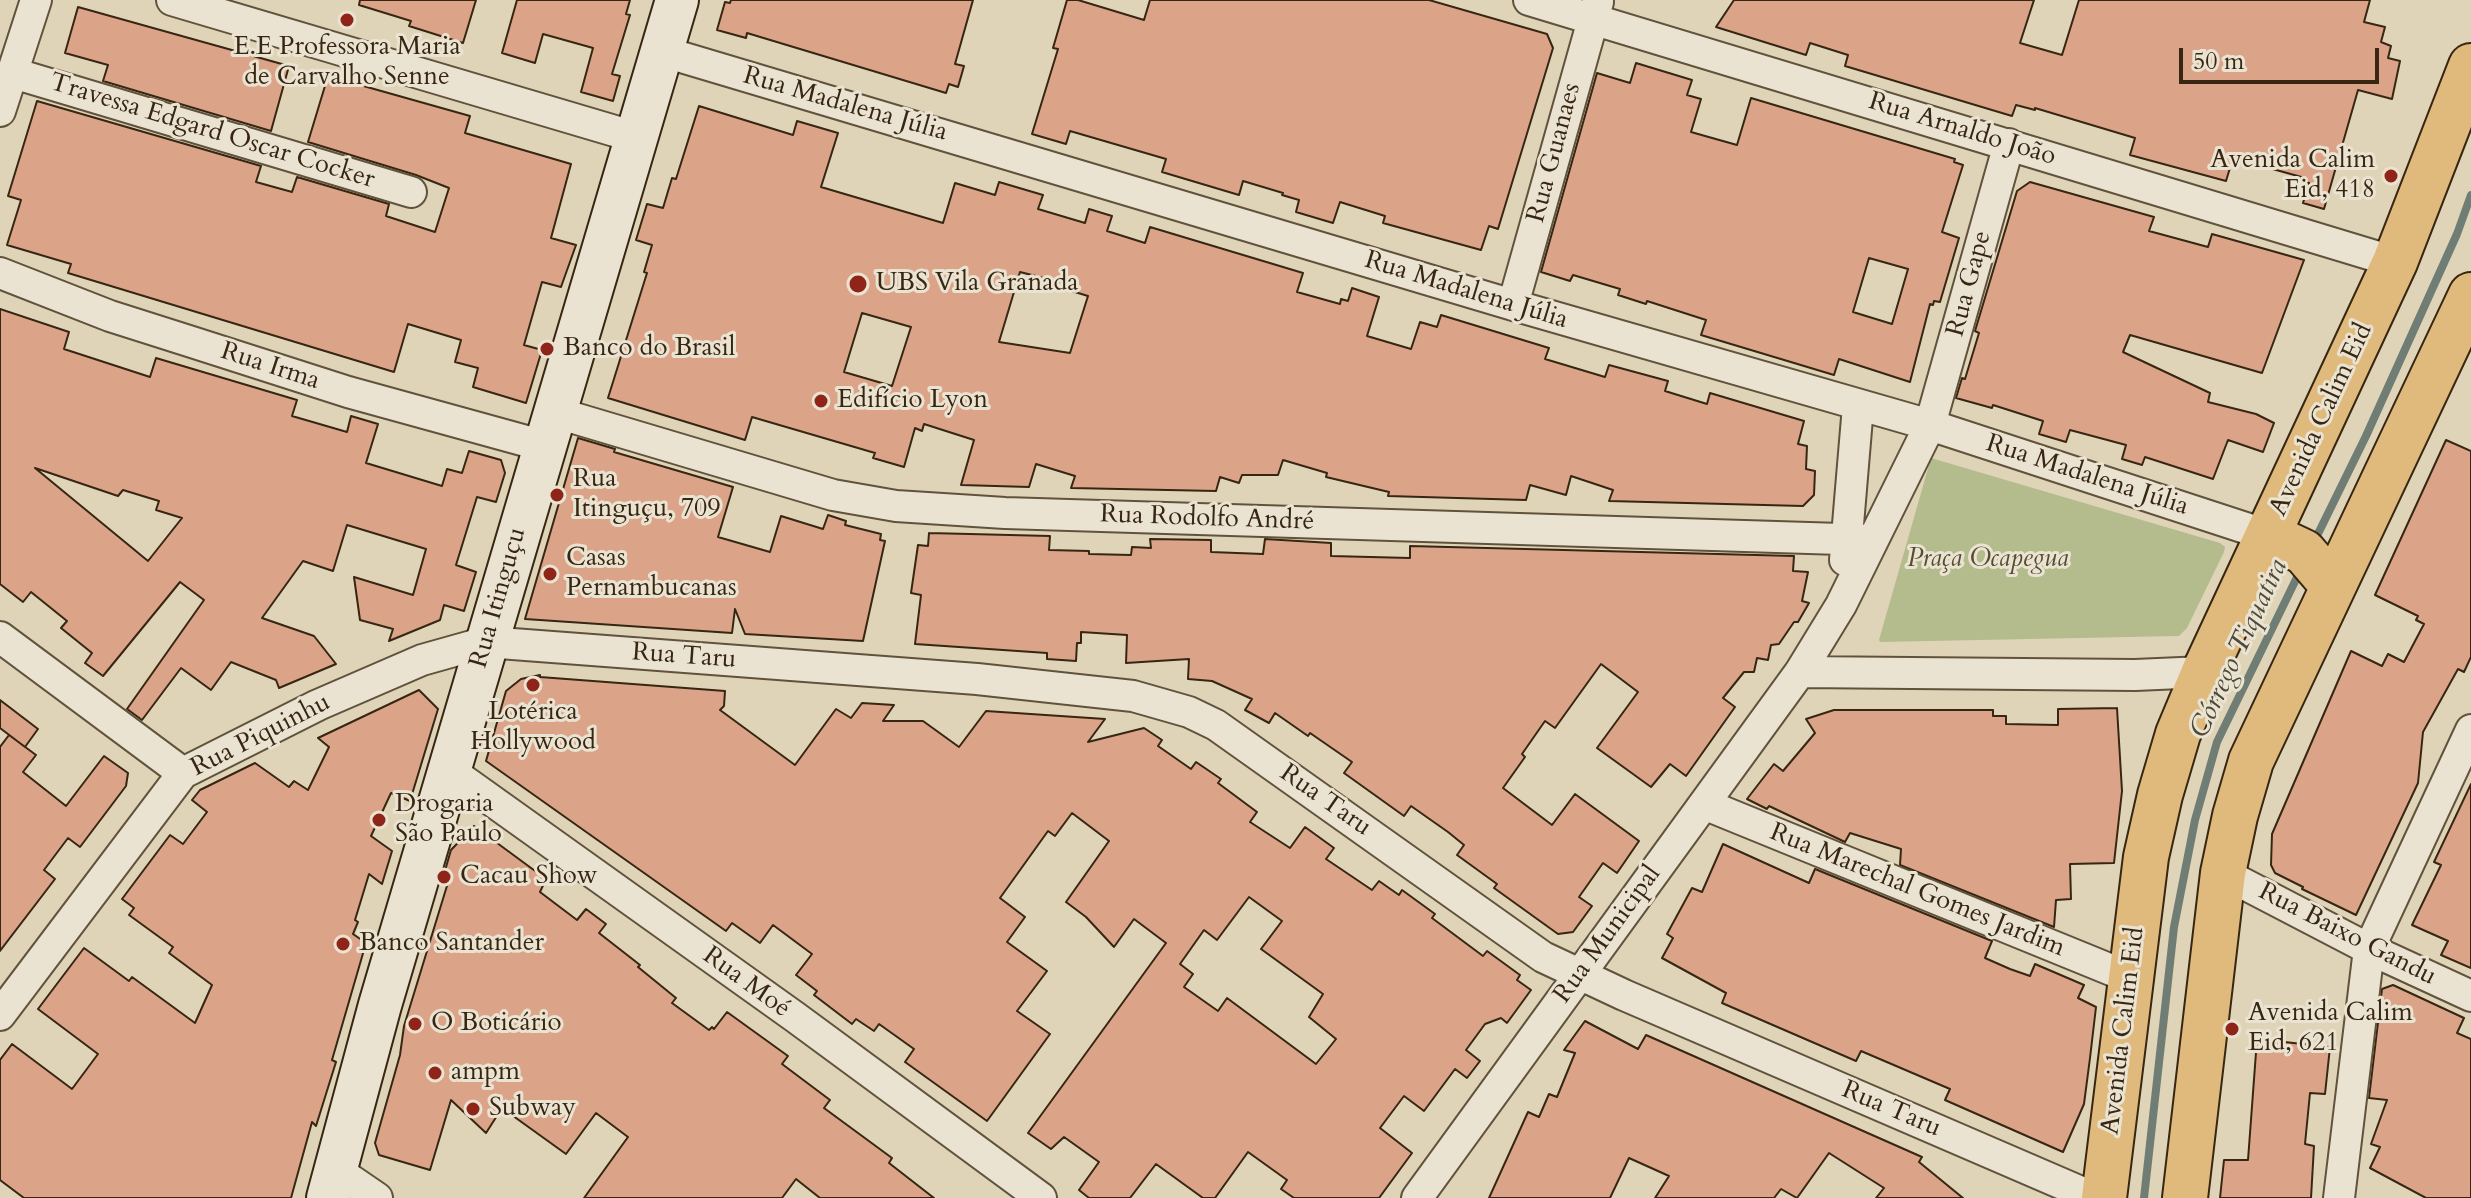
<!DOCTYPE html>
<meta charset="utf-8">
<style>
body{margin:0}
#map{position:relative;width:2471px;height:1198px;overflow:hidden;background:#dfd4b8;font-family:Cardo,serif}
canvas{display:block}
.scale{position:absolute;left:2179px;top:48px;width:200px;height:36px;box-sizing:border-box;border:4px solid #372612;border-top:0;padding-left:10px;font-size:24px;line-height:28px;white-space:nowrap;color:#372612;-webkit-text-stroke:6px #eae3d1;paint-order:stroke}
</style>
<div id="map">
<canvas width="2471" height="1198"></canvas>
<div class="scale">50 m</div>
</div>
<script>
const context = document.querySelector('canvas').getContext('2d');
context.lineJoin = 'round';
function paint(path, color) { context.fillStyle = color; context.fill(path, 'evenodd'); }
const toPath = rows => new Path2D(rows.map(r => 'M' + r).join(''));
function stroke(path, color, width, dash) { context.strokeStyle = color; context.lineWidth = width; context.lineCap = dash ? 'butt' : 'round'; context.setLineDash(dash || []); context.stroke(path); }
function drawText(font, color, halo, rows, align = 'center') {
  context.font = font + ' Cardo,serif'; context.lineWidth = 6; context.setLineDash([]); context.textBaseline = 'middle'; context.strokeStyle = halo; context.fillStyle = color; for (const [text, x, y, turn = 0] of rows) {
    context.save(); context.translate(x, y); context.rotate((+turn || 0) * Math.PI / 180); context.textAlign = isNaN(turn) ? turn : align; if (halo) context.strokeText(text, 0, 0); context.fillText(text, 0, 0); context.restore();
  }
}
paint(toPath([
 [1931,458,2220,543,2225,547,2224,552,2187,628,2179,636,1880,642,1879,640]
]), '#b4bc8e');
stroke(toPath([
 [2314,542,2366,436,2457,234,2471,195],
 [2144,1198,2174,927,2195,820,2217,742,2301,569]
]), '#6f7d74', 8);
const building = toPath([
 [360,0,476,0,463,43,409,26,411,21,359,5,360,0],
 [517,0,630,0,626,14,630,15,612,74,620,76,613,101,581,92,593,48,543,34,535,63,502,53,517,0],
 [731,0,973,0,955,64,964,66,958,87,949,84,946,93,747,33,746,38,717,30,725,2,730,3,731,0],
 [1067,0,1078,0,1144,20,1150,0,1429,0,1547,34,1553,48,1498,229,1489,226,1481,250,1383,223,1385,216,1340,202,1333,223,1296,212,1299,200,1282,195,1283,193,1243,181,1239,195,1162,172,1166,159,1070,131,1066,144,1032,134,1058,49,1053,48,1067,0],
 [1734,0,2034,0,2020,43,2062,55,2079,0,2370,0,2364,22,2385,27,2381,42,2391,46,2388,58,2400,61,2392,99,2358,90,2324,209,2303,203,2309,183,2305,182,2305,178,2233,158,2226,181,2130,155,2135,138,2035,108,2035,110,2016,105,2012,116,1845,66,1848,55,1810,43,1806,55,1716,27,1734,0],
 [78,7,289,66,271,131,103,81,108,65,65,53,78,7],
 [1636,63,1692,80,1687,95,1701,99,1691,132,1737,145,1751,98,1955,159,1954,162,1963,165,1942,232,1959,238,1940,302,1934,301,1933,305,1930,304,1910,382,1839,359,1834,375,1701,335,1706,320,1647,301,1646,304,1618,295,1620,289,1573,275,1570,281,1541,272,1597,73,1630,83,1636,63],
 [1869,258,1908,269,1892,324,1853,312,1869,258],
 [328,76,470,116,465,133,571,164,551,238,576,245,561,287,542,282,524,345,542,350,526,403,473,387,478,368,455,362,461,340,408,324,394,372,68,273,71,264,7,245,21,200,8,196,37,101,261,166,256,182,292,192,297,177,389,204,386,216,435,232,449,188,416,175,308,142,328,76],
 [699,106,793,135,797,121,838,133,821,187,943,223,955,183,995,195,999,182,1043,195,1038,209,1085,223,1089,209,1112,216,1107,231,1145,243,1150,227,1303,273,1297,292,1340,304,1341,299,1348,301,1352,288,1379,297,1367,336,1411,349,1420,322,1437,327,1441,315,1549,348,1545,359,1605,377,1609,365,1668,381,1665,391,1707,404,1710,393,1804,421,1798,444,1807,446,1806,469,1815,471,1814,495,1803,506,1609,501,1613,490,1571,476,1566,495,1530,485,1526,500,1388,496,1389,492,1326,477,1327,473,1283,460,1278,475,1242,475,1239,483,1220,477,1216,491,1071,488,1075,476,1036,464,1029,487,961,485,974,440,924,424,922,431,915,428,904,467,873,458,875,453,752,417,745,440,608,398,647,273,644,272,652,245,636,240,647,204,663,208,672,178,676,179,699,106],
 [1020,272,1067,284,1065,289,1088,296,1070,353,999,342,1020,272],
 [862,313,911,327,892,386,844,372,862,313],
 [2030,182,2154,217,2149,231,2208,247,2212,234,2304,260,2262,373,2130,335,2123,352,2210,393,2208,402,2256,414,2274,423,2263,452,2228,440,2213,479,2145,457,2142,465,2122,459,2126,445,2070,430,2066,442,2039,434,2043,421,1993,405,1992,408,1956,398,1962,378,1965,379,1979,333,1975,331,2017,191,2030,182],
 [0,309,69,332,64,349,150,377,156,358,297,400,292,416,347,432,351,416,378,424,366,463,442,486,447,469,462,473,469,451,501,460,505,473,496,502,477,497,456,565,476,572,464,611,444,605,440,620,389,641,393,629,360,620,354,577,413,595,426,549,347,525,333,571,303,561,262,618,314,636,336,664,279,688,276,680,231,662,211,690,181,668,142,720,127,709,204,600,180,582,103,676,85,663,92,653,61,628,67,621,31,592,23,602,0,584,0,309],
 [35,468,118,496,123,490,159,501,156,510,182,518,148,561,35,468],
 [578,438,615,449,614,452,733,487,718,537,770,552,781,516,823,529,828,515,846,521,845,525,881,534,880,540,885,541,863,641,745,634,735,609,732,633,525,619,578,438],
 [2446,440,2471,451,2471,657,2464,672,2458,669,2423,732,2418,783,2356,915,2302,889,2303,887,2275,873,2271,865,2272,834,2351,651,2382,666,2388,654,2404,662,2424,624,2416,620,2418,616,2375,595,2446,440],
 [929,533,1050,536,1049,550,1089,551,1089,554,1131,555,1132,547,1151,548,1150,539,1211,540,1211,552,1263,554,1265,539,1331,543,1331,556,1410,558,1410,546,1794,556,1793,571,1808,572,1802,601,1809,603,1798,622,1794,622,1779,644,1771,645,1768,660,1757,658,1754,672,1744,672,1723,698,1735,707,1686,776,1670,764,1651,787,1597,748,1638,692,1601,664,1555,728,1545,721,1522,754,1525,757,1503,788,1552,825,1575,794,1639,841,1617,873,1603,863,1579,897,1592,906,1573,932,1558,934,1494,888,1497,884,1457,855,1464,845,1448,832,1411,806,1404,816,1344,773,1352,762,1310,733,1308,736,1275,713,1269,723,1245,710,1252,699,1212,681,1188,679,1189,659,1126,663,1127,635,1081,632,1081,643,1077,643,1076,661,1047,659,1047,653,915,644,921,595,911,593,918,545,928,546,929,533],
 [540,675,540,677,725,691,724,706,720,710,795,765,836,709,851,718,862,703,894,705,883,721,923,721,959,747,986,711,1105,719,1088,742,1144,728,1162,740,1158,746,1191,769,1196,762,1221,779,1218,783,1257,812,1250,822,1290,848,1305,827,1334,848,1326,859,1372,890,1379,881,1399,895,1402,890,1435,914,1432,918,1483,956,1487,951,1520,975,1517,980,1531,990,1507,1023,1501,1018,1485,1024,1466,1050,1480,1061,1467,1078,1455,1069,1424,1111,1404,1096,1380,1128,1412,1153,1379,1198,1294,1198,1281,1189,1287,1180,1248,1152,1215,1198,1203,1198,1156,1164,1130,1198,1089,1198,1079,1190,1099,1162,1064,1137,1051,1149,1028,1133,1166,943,1134,919,1114,947,1086,917,1066,902,1109,841,1072,813,1055,836,1048,831,1000,898,1025,917,1007,942,1047,971,1017,1011,1050,1034,987,1121,905,1062,914,1049,879,1024,874,1031,856,1019,852,1024,814,995,817,991,796,975,812,954,773,925,760,943,732,923,726,931,486,761,506,691,521,679,540,675],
 [1249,897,1282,921,1261,949,1323,994,1309,1017,1336,1039,1316,1064,1227,998,1218,1011,1184,987,1193,974,1180,964,1204,930,1217,940,1249,897],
 [419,690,438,709,410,801,391,793,371,836,392,851,382,884,369,874,355,920,358,922,353,934,366,943,332,1060,336,1062,316,1126,312,1122,291,1198,24,1198,0,1180,0,1060,12,1044,72,1089,98,1054,38,1009,84,948,129,981,132,977,195,1023,212,985,169,953,173,947,129,915,134,908,122,899,170,835,183,844,207,812,192,800,200,790,255,763,289,787,294,781,308,790,329,747,318,738,419,690],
 [0,700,38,729,25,747,0,728,0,700],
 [2117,708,2122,791,2114,863,2070,864,2071,899,2056,900,2054,927,1900,865,1901,849,1850,833,1845,842,1769,806,1767,809,1747,799,1774,764,1783,771,1815,733,1806,719,1834,710,1993,710,1993,716,2006,716,2006,724,2058,725,2058,709,2117,708],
 [9,735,36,755,23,772,66,806,104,756,128,773,126,786,80,847,68,838,44,870,55,879,0,951,0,747,9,735],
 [2471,784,2471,968,2441,955,2448,941,2412,925,2441,865,2434,862,2471,784],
 [474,826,546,879,540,892,577,920,586,909,606,924,599,933,640,965,638,967,676,998,672,1003,709,1030,712,1027,714,1029,727,1012,788,1056,782,1064,830,1100,824,1108,892,1158,889,1163,934,1198,820,1198,796,1179,782,1198,584,1198,628,1137,596,1113,566,1154,502,1108,486,1133,451,1100,430,1170,379,1155,375,1143,400,1055,404,1026,450,876,444,874,451,850,474,826],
 [1723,844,1809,883,1815,869,1992,941,1985,958,2010,969,2030,976,2035,964,2084,985,2078,998,2096,1007,2090,1058,2084,1104,2063,1152,1945,1100,1950,1089,1861,1051,1856,1061,1722,1003,1726,993,1662,958,1673,938,1667,934,1692,888,1702,892,1723,844],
 [2393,985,2464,1018,2457,1033,2471,1039,2471,1198,2426,1198,2370,1168,2380,1147,2371,1144,2387,1100,2369,1098,2382,989,2393,985],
 [1585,1021,1638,1049,1646,1035,1922,1157,1919,1162,1963,1198,1876,1198,1884,1188,1829,1153,1797,1198,1781,1189,1774,1198,1655,1198,1669,1176,1629,1158,1610,1198,1489,1198,1528,1112,1539,1117,1549,1094,1557,1097,1575,1053,1564,1050,1585,1021],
 [2257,1039,2330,1047,2325,1094,2310,1093,2305,1144,2314,1146,2311,1198,2220,1198,2224,1160,2248,1160,2257,1039]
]);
paint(building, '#dba489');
stroke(building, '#372612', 2);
const street = toPath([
 [172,0,635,137],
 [1529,0,2395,262],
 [661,51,1513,305,1930,425,2270,536],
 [13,73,411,192],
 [0,111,36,0],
 [0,273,110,316,195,343,348,392,544,446],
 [1513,305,1598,2],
 [554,412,833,495,896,506,1005,513,1873,540],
 [1845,560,1858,406],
 [0,637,183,773],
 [1800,672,2135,675,2204,672],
 [449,770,795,1017,1041,1198],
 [1704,804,2131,978],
 [2223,873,2369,949,2471,996],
 [0,1015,183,773,318,705,422,660,486,642,977,679,1133,696,1189,712,1216,725,1543,957,1624,995,2095,1198],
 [336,1170,377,1198],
 [1417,1198,1800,672,1841,605,1930,425,2009,144],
 [2339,1198,2369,949,2471,730]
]);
const secondary = toPath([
 [328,1198,380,1005,677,0]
]);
const primary = toPath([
 [2270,536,2304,552,2333,586],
 [2104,1198,2146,857,2160,795,2178,734,2204,672,2395,262,2471,66],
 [2185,1198,2223,873,2235,816,2251,761,2471,295]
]);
stroke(street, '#61523c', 34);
stroke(secondary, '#372612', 46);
stroke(primary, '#372612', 48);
stroke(street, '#eae3d1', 30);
stroke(secondary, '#eae3d1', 42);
stroke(primary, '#e0ba7c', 44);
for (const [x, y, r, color] of [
 [347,20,8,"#8f2418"],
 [2391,176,8,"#8f2418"],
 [858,284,10,"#8f2418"],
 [547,349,8,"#8f2418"],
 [821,401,8,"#8f2418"],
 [557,495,8,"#8f2418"],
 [550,574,8,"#8f2418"],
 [533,685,8,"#8f2418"],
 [379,820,8,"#8f2418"],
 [444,877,8,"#8f2418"],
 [343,944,8,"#8f2418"],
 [415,1024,8,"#8f2418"],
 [2232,1029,8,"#8f2418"],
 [435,1073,8,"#8f2418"],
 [473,1109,8,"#8f2418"]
]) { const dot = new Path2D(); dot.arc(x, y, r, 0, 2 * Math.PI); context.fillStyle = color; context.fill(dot); stroke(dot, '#eae3d1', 3); }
drawText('26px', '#372612', '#eae3d1', [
 ["E.E Professora Maria",347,48,"center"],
 ["de Carvalho Senne",347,78,"center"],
 ["Avenida Calim",2375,161,"right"],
 ["Eid, 418",2375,191,"right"],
 ["UBS Vila Granada",876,284],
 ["Banco do Brasil",563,349],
 ["Edifício Lyon",837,401],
 ["Rua",573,480],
 ["Itinguçu, 709",573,510],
 ["Casas",566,559],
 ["Pernambucanas",566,589],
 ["Lotérica",533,713,"center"],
 ["Hollywood",533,743,"center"],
 ["Drogaria",395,805],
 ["São Paulo",395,835],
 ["Cacau Show",460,877],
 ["Banco Santander",359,944],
 ["Avenida Calim",2248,1014],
 ["Eid, 621",2248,1044],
 ["O Boticário",431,1024],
 ["ampm",451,1073],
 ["Subway",489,1109]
], 'left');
drawText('26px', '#372612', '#eae3d1', [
 ["Rua Madalena Júlia",845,105,16],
 ["Rua Arnaldo João",1962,130,17],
 ["Travessa Edgard Oscar Cocker",212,132,17],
 ["Rua Guanaes",1555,153,-75],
 ["Rua Gape",1970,284,-75],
 ["Rua Madalena Júlia",1466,291,17],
 ["Rua Irma",270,367,18],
 ["Avenida Calim Eid",2322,420,-65],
 ["Rua Madalena Júlia",2087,476,18],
 ["Rua Rodolfo André",1207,519,2],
 ["Rua Itinguçu",499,598,-74],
 ["Rua Taru",684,657,4],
 ["Rua Piquinhu",261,736,-27],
 ["Rua Taru",1325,801,35],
 ["Rua Marechal Gomes Jardim",1917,891,22],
 ["Rua Municipal",1608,935,-54],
 ["Rua Baixo Gandu",2347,935,27],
 ["Rua Moé",746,983,36],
 ["Avenida Calim Eid",2124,1031,-83],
 ["Rua Taru",1891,1110,23]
]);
drawText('italic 26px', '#564c31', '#eae3d1', [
 ["Praça Ocapegua",1988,560]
]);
drawText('italic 28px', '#4e4a3b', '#eae3d1', [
 ["Córrego Tiquatira",2240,649,-65]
]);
</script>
